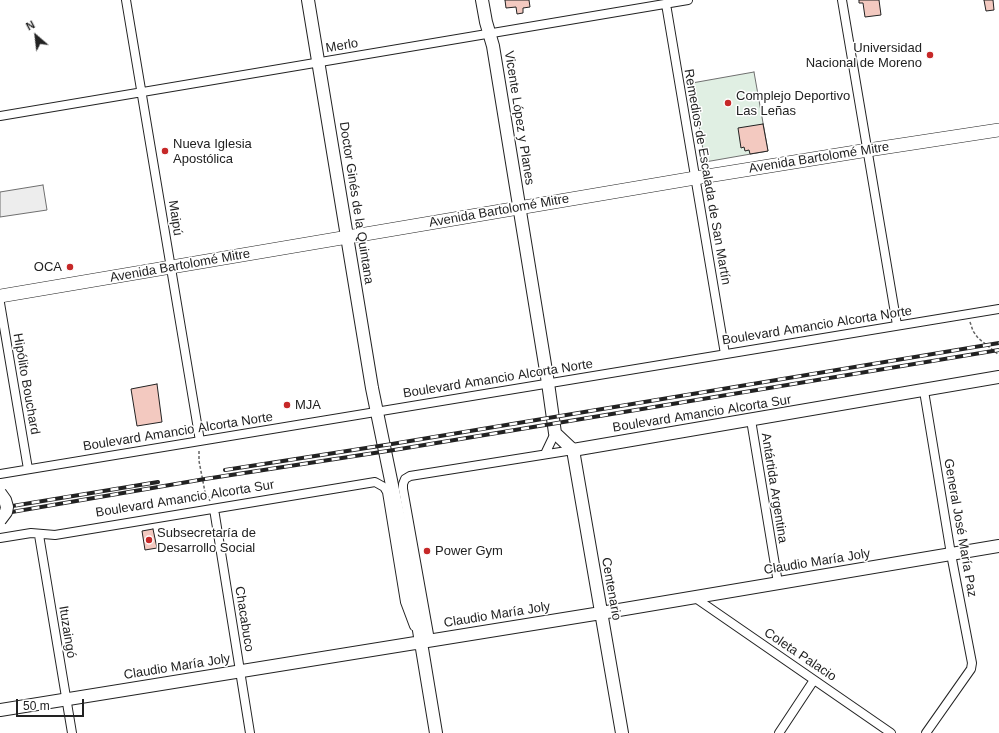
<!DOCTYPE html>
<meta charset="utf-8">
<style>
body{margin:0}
#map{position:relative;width:999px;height:733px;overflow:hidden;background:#fff;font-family:Arial,sans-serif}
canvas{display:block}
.north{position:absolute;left:16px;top:16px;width:40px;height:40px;-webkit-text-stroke:3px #fff;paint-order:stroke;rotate:332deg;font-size:11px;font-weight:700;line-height:16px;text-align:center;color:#222}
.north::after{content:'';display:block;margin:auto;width:14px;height:18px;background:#222;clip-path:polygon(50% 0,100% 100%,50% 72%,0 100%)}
.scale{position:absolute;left:16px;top:699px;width:68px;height:18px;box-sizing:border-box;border:2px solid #222;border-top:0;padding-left:5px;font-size:12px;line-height:14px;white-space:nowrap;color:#222;-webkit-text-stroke:3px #fff;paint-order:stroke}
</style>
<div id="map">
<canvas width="999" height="733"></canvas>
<div class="north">N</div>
<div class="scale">50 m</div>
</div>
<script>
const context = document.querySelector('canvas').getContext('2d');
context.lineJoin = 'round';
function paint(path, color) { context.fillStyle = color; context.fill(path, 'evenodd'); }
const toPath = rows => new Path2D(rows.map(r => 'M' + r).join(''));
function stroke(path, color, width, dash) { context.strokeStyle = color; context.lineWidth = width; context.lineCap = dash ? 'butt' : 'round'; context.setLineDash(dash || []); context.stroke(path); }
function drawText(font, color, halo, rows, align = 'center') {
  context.font = font + ' Arial,sans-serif'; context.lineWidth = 3; context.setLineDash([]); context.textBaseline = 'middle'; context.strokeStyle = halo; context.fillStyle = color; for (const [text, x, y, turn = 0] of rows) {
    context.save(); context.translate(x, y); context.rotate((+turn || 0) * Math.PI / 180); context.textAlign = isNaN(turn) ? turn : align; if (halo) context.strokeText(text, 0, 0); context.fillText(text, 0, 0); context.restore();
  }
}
const green = toPath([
 [754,72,768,151,705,162,692,83,754,72]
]);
paint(green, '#e0efe3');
stroke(green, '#6f6f6f', 1);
const parking = toPath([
 [43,185,47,210,0,217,0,192,43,185]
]);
paint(parking, '#ededed');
stroke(parking, '#6f6f6f', 1);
const building = toPath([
 [505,0,529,0,530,7,523,8,523,13,517,14,516,7,506,8,505,0],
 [859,0,879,0,881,15,865,17,863,3,859,3,859,0],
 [984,0,993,0,994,10,986,11,984,0],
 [763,124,768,151,750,154,749,150,745,151,744,147,741,148,738,128,763,124],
 [157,384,162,422,137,426,131,389,157,384],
 [153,529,157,548,145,550,142,531,153,529]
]);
paint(building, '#f3c9c0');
stroke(building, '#222', 1);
const street = toPath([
 [126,0,200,441],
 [842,0,897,325],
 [666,4,725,354],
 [0,116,688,0],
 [0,303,28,469],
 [924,391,951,554,972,663,971,669,926,733],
 [751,420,778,583],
 [545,454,555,433],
 [0,474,999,309],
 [214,509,250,733],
 [39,535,72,733],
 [0,538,31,533,55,535,375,482,384,487,387,492,405,602,414,626],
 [694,597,891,733],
 [430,640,403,489,403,484,405,479,410,476,573,450],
 [779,733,814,680]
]);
const secondary = toPath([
 [308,0,372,388,407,558,436,733],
 [482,0,486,22,493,46,548,383,555,433,573,450],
 [573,450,999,377],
 [573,450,622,733],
 [0,710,601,613,999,546]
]);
const primary = toPath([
 [0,296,695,178,868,150,999,130]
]);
stroke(street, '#222', 10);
stroke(secondary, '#222', 14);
stroke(primary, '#222', 14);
stroke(toPath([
 [970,322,973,331,978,338,999,355],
 [199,451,199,461,205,492,210,501]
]), '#646464', 1.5, [3, 2]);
stroke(street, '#fff', 8);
stroke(secondary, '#fff', 12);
stroke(primary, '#fff', 13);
const rail = toPath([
 [225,470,392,444,999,343],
 [0,508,158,482],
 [0,514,205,479,394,450,999,350]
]);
stroke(rail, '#222', 4);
stroke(rail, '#fff', 2.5, [8]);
const secondaryBridge = toPath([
 [0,493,5,500,7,507,6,512,0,520]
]);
stroke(secondaryBridge, '#222', 14, []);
stroke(secondaryBridge, '#fff', 12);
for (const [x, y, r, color] of [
 [930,55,4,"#c62828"],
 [728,103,4,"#c62828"],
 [165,151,4,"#c62828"],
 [70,267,4,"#c62828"],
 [287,405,4,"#c62828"],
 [149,540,4,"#c62828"],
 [427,551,4,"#c62828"]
]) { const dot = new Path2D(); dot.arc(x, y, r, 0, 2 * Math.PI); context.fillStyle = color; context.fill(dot); stroke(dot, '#fff', 1.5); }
drawText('13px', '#222', '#fff', [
 ["Merlo",342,46,-10],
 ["Vicente López y Planes",519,118,81],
 ["Avenida Bartolomé Mitre",819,158,-9],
 ["Remedios de Escalada de San Martín",707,177,80],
 ["Doctor Ginés de la Quintana",356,203,81],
 ["Avenida Bartolomé Mitre",499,211,-10],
 ["Maipú",175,218,81],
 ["Avenida Bartolomé Mitre",180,266,-10],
 ["Boulevard Amancio Alcorta Norte",817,326,-9],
 ["Boulevard Amancio Alcorta Norte",498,379,-9],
 ["Hipólito Bouchard",26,384,80],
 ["Boulevard Amancio Alcorta Sur",702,414,-9],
 ["Boulevard Amancio Alcorta Norte",178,432,-9],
 ["Antártida Argentina",774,488,81],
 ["Boulevard Amancio Alcorta Sur",185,499,-9],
 ["General José María Paz",960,528,80],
 ["Claudio María Joly",817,562,-9],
 ["Centenario",611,589,80],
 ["Claudio María Joly",497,615,-9],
 ["Chacabuco",244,619,81],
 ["Ituzaingó",67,632,81],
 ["Coleta Palacio",800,655,34],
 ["Claudio María Joly",177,667,-9]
]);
drawText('13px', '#222', '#fff', [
 ["Universidad",922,48,"right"],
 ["Nacional de Moreno",922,63,"right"],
 ["Complejo Deportivo",736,96],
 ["Las Leñas",736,111],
 ["Nueva Iglesia",173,144],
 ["Apostólica",173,159],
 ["OCA",62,267,"right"],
 ["MJA",295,405],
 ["Subsecretaría de",157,533],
 ["Desarrollo Social",157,548],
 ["Power Gym",435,551]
], 'left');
</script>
